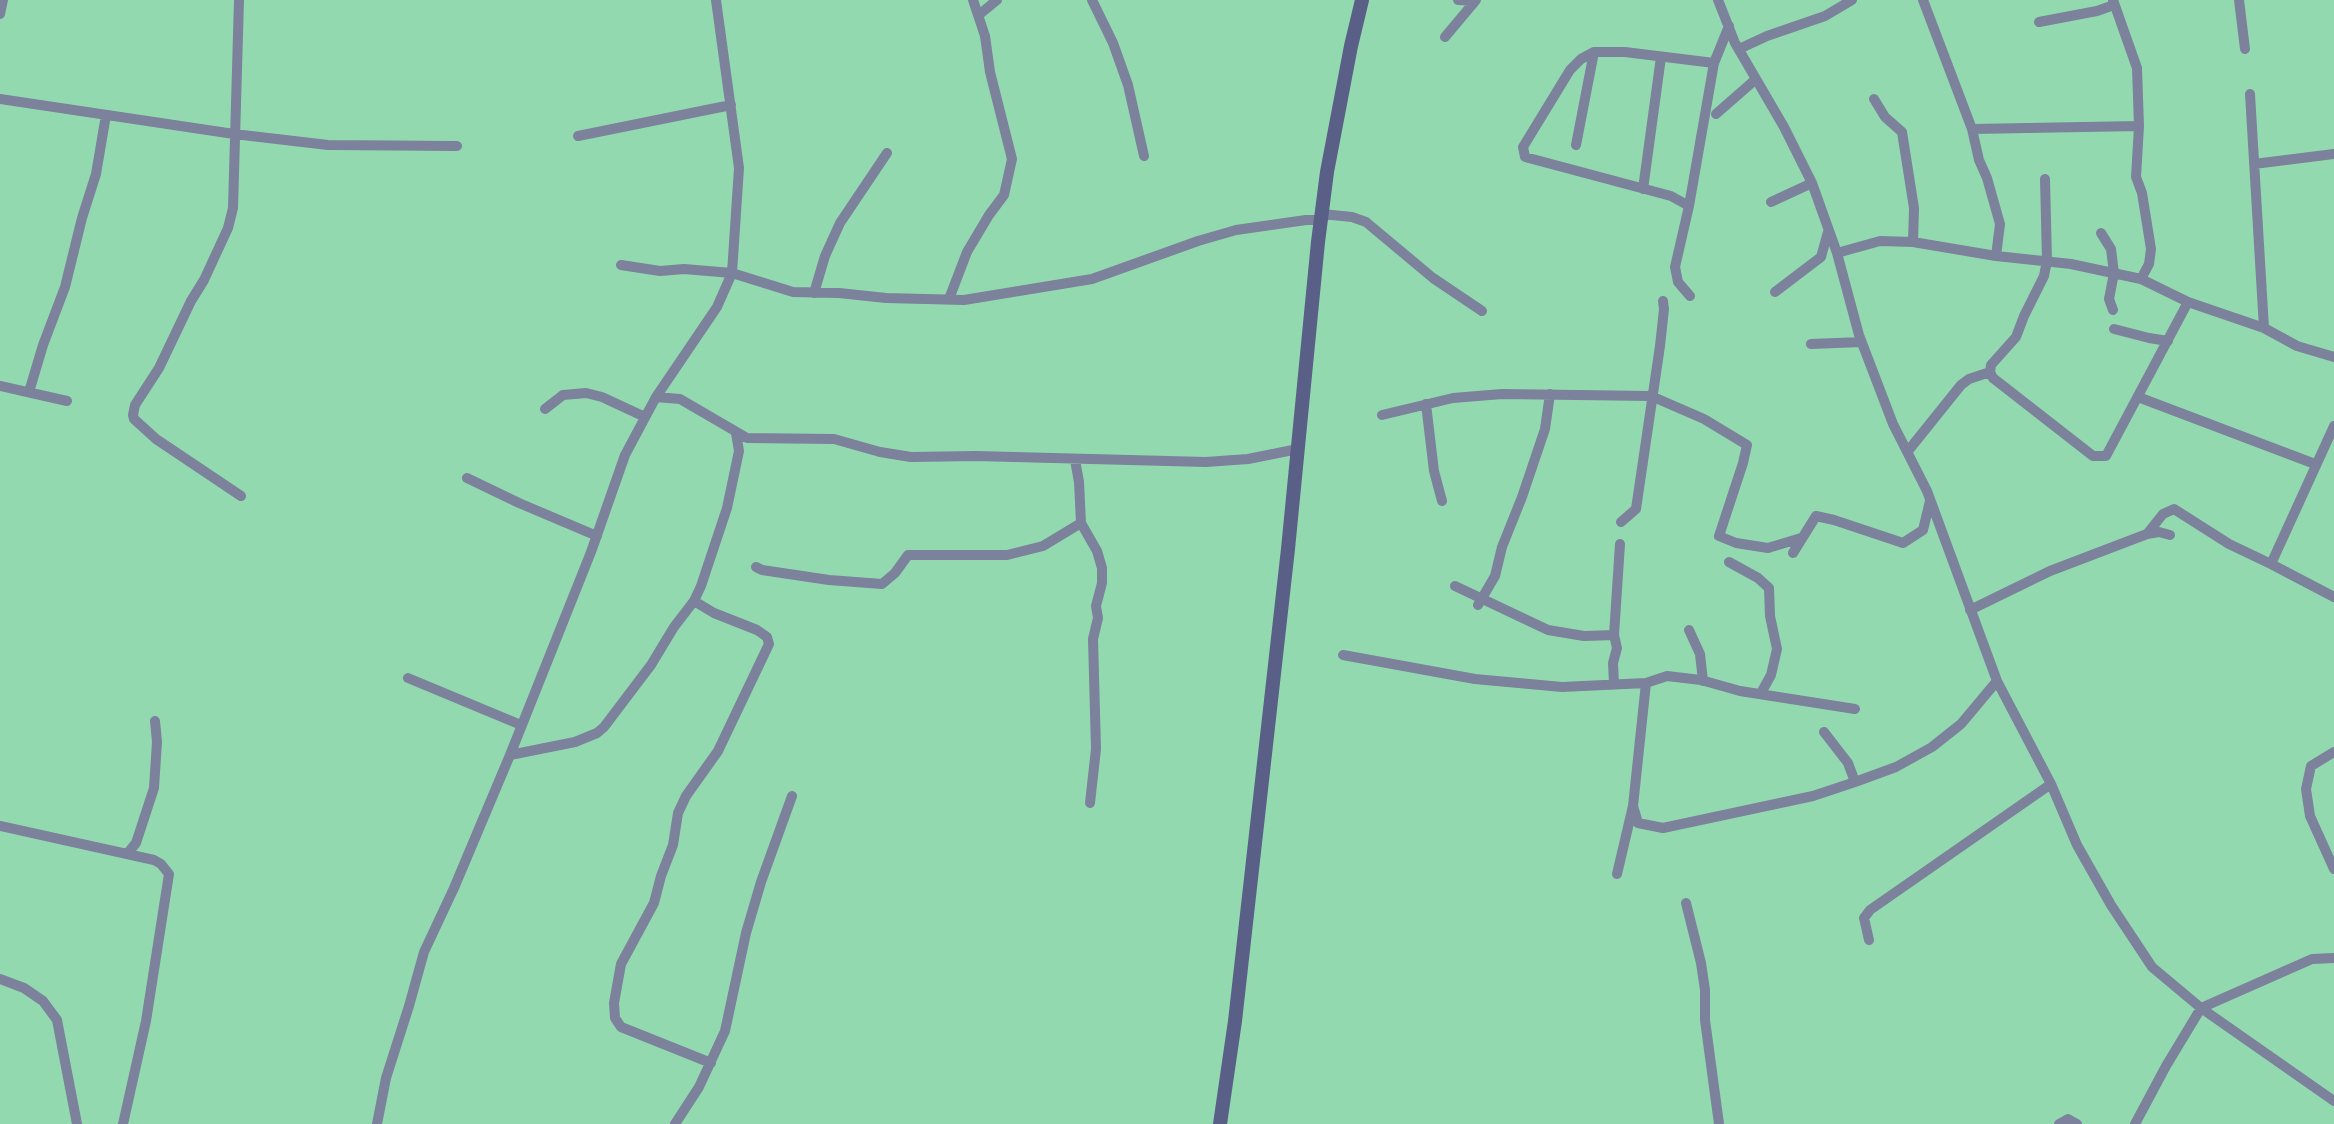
<!DOCTYPE html>
<style>
body{margin:0}
canvas{display:block;background:#93d9b0}
</style>
<canvas width="2334" height="1124"></canvas>
<script>
const context = document.querySelector('canvas').getContext('2d');
context.lineJoin = 'round';
const toPath = rows => new Path2D(rows.map(r => 'M' + r).join(''));
function stroke(path, color, width, dash) { context.strokeStyle = color; context.lineWidth = width; context.lineCap = dash ? 'butt' : 'round'; context.setLineDash(dash || []); context.stroke(path); }
stroke(toPath([
 [239,0,233,208,228,228,204,280,191,301,159,368,135,405,133,415,134,419,156,439,241,496],
 [1092,0,1113,43,1128,85,1144,156],
 [1458,0,1475,1],
 [1718,0,1735,43,1784,127,1812,183,1837,253,1859,335,1893,424,1927,491,1997,681,2051,784,2077,845,2111,905,2152,967,2201,1008,2334,1101],
 [1923,0,1972,129,1979,160,1987,178,2000,224,1996,256,2071,264,2141,279,2188,302,2264,328,2297,346,2334,357],
 [2113,0,2137,68,2139,126,2136,177,2142,193,2151,249,2149,264,2141,279],
 [2239,0,2245,49],
 [0,14,3,0],
 [980,14,997,0],
 [2039,22,2097,11,2114,5],
 [1445,37,1476,0],
 [1739,49,1767,36,1825,16,1852,0],
 [2250,94,2264,328],
 [0,99,234,134,328,145,457,146],
 [1874,99,1885,117,1902,132,1914,208,1913,242],
 [1716,114,1756,79],
 [1972,129,2139,126],
 [578,136,731,105],
 [1576,145,1594,52],
 [2254,164,2334,154],
 [2045,179,2047,261,2044,276,2024,316,2016,337,1991,365,1990,372,1993,378,2093,456,2106,456,2188,302],
 [1643,189,1661,57],
 [1771,202,1812,183],
 [1689,206,1671,196,1525,157,1523,147,1570,70,1581,59,1594,52,1625,52,1714,63],
 [1322,214,1352,217,1366,222,1433,278,1482,311],
 [2101,233,2111,249,2114,273,2109,299,2113,310],
 [1837,253,1880,241,1913,242,1996,256],
 [621,265,660,271,684,269,732,273,793,292,839,293,886,298,964,300,1092,279,1198,241,1236,230,1306,220,1322,220],
 [1775,292,1821,257,1828,232],
 [814,293,825,256,840,223,887,153],
 [1690,296,1678,282,1675,267,1689,206,1714,63,1729,26],
 [949,299,967,252,989,215,1004,195,1012,159,990,72,985,36,973,0],
 [2114,329,2149,338,2168,341],
 [1811,344,1861,342],
 [0,386,67,401],
 [29,392,43,345,65,287,82,218,96,174,106,115],
 [656,397,680,399,747,438,834,439,880,452,911,457,976,456,1206,462,1248,459,1298,449],
 [2138,397,2315,464],
 [1426,404,1434,471,1442,501],
 [545,409,563,395,586,393,602,397,645,417],
 [1382,415,1453,398,1502,394,1651,396,1704,419,1747,445,1743,463,1719,536,1736,543,1768,548,1801,538],
 [2334,426,2271,564,2334,597],
 [1908,451,1961,385,1969,379,1990,372],
 [467,478,519,503,597,536],
 [1621,522,1636,509,1660,346,1664,309,1663,301],
 [1081,523,1097,551,1102,568,1102,583,1096,606,1098,618,1093,639,1096,749,1090,803],
 [2147,534,2163,514,2174,509,2229,544,2271,564],
 [1793,553,1816,516,1834,520,1903,543,1923,530,1930,501],
 [1729,562,1758,578,1769,588,1770,616,1777,649,1771,675,1761,693],
 [756,567,762,570,829,580,882,584,895,573,908,555,1007,555,1043,546,1081,523,1079,482,1075,460],
 [1455,586,1548,630,1584,636,1614,635,1617,648,1613,663,1614,684],
 [694,601,714,613,757,630,767,637,769,644,718,751,686,796,678,813,673,845,661,876,654,903,621,964,614,1003,615,1018,621,1027,711,1063],
 [1478,605,1495,576,1502,547,1522,497,1545,429,1550,394],
 [1970,610,2050,571,2147,534,2159,532,2170,535],
 [1689,630,1700,654,1703,681],
 [1614,635,1620,544],
 [1343,655,1475,679,1562,687,1646,683,1667,676,1701,680,1740,691,1855,709],
 [408,678,521,725],
 [1824,732,1848,763,1855,782],
 [2334,752,2311,766,2306,789,2310,816,2334,869],
 [510,755,575,742,597,733,604,727,651,665,674,627,694,601,701,586,727,508,739,451,736,433],
 [1633,806,1638,823,1663,828,1813,796,1855,782,1896,767,1932,747,1961,724,1997,681],
 [0,826,154,860,161,864,169,874,146,1021,123,1124],
 [127,854,136,843,154,788,157,742,155,721],
 [1617,874,1633,806,1646,683],
 [1686,903,1701,963,1705,990,1705,1020,1719,1124],
 [1869,940,1864,918,1870,910,2051,784],
 [0,979,24,988,43,1001,57,1020,77,1124],
 [377,1124,386,1078,409,1006,424,952,454,888,510,755,591,552,625,455,656,397,717,307,732,273,739,168,716,0],
 [675,1124,699,1087,725,1031,746,933,761,882,792,796],
 [2059,1124,2068,1119,2077,1124],
 [2135,1124,2166,1066,2201,1008,2312,959,2334,958]
]), '#7c819c', 10);
stroke(toPath([
 [1220,1124,1235,1021,1288,549,1318,242,1327,172,1351,46,1362,0]
]), '#595f86', 14);
</script>
